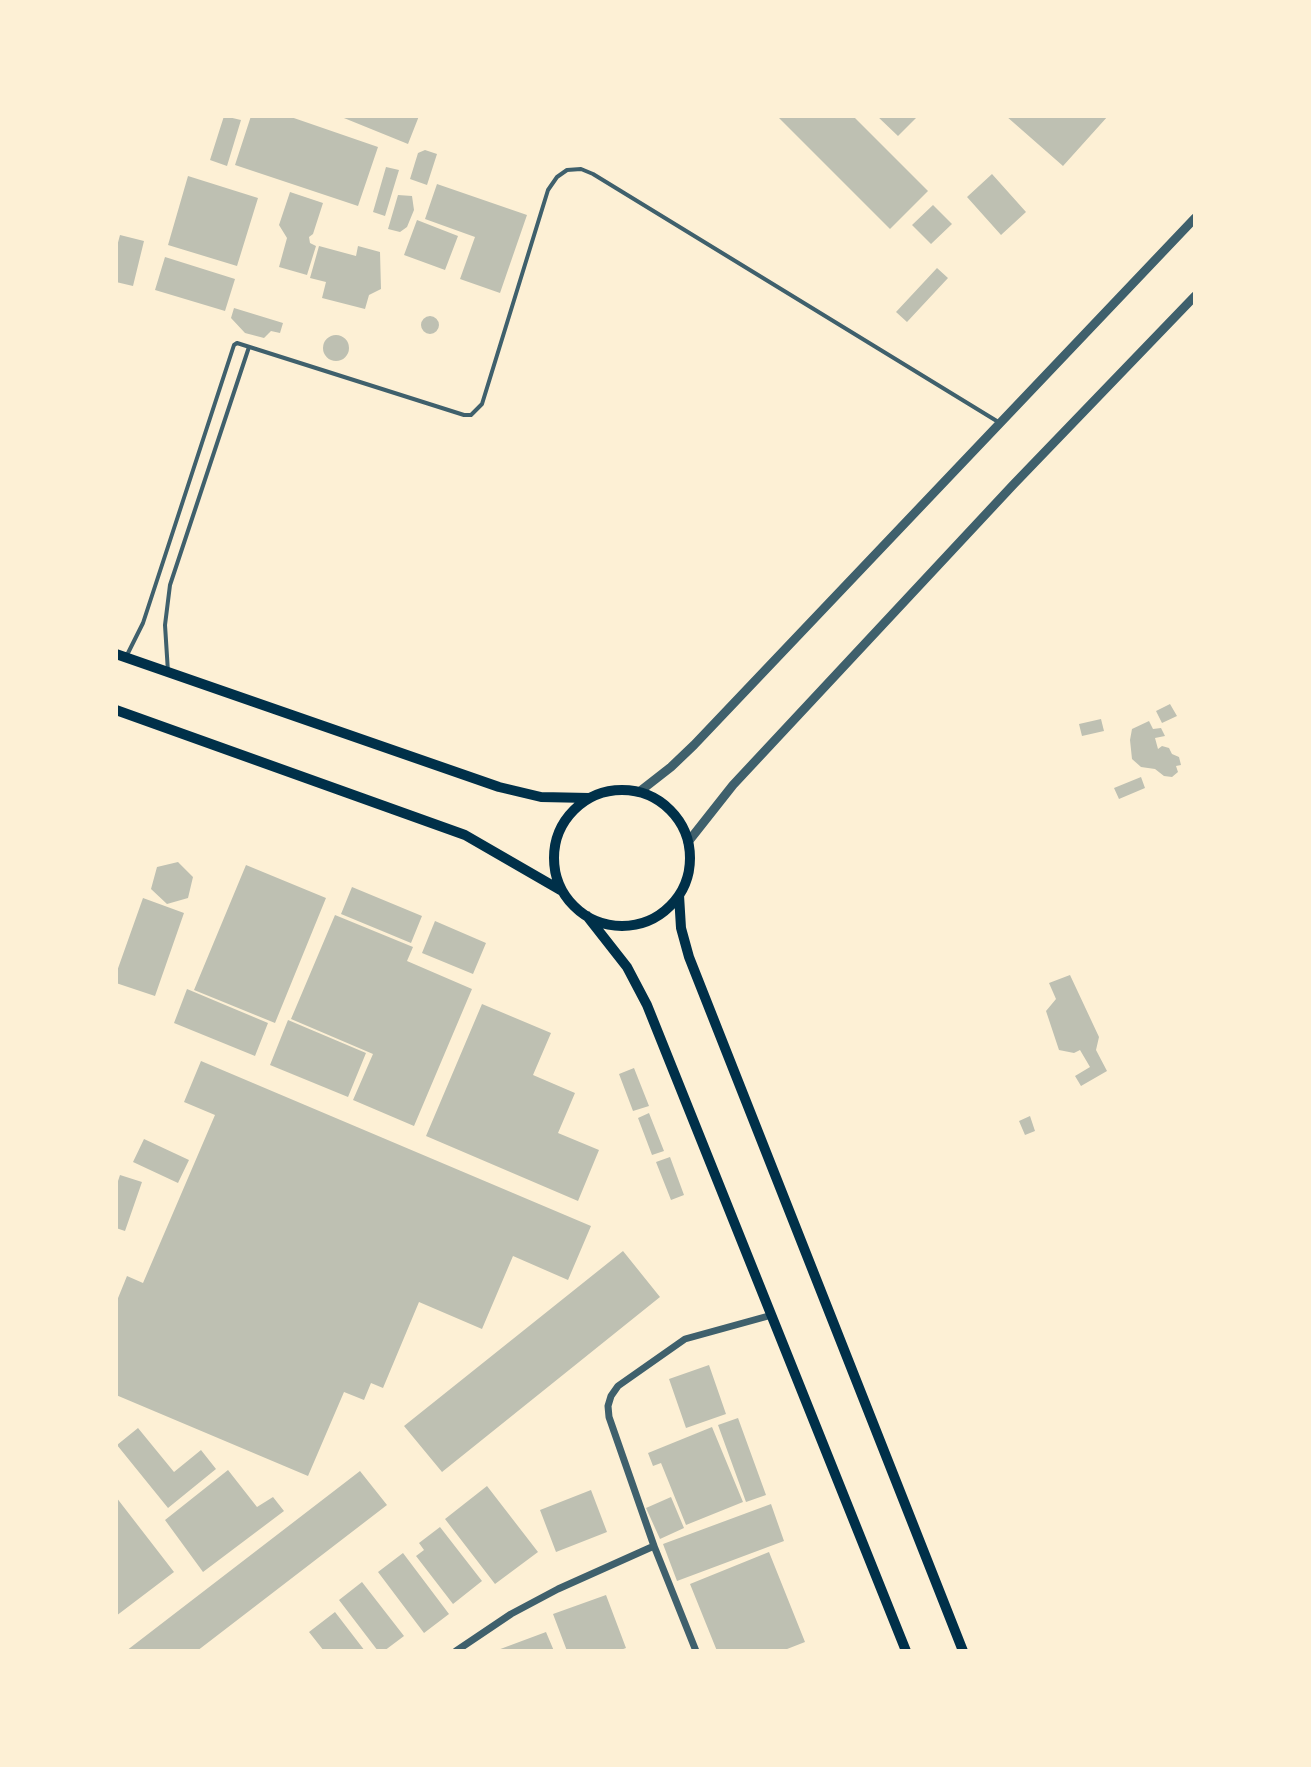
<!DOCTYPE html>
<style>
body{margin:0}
#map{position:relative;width:1311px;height:1767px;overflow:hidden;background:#fdf0d5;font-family:"Nunito Sans",sans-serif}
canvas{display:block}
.frame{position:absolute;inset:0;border:118px solid #fdf0d5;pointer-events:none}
</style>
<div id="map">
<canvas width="1311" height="1767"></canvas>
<div class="frame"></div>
</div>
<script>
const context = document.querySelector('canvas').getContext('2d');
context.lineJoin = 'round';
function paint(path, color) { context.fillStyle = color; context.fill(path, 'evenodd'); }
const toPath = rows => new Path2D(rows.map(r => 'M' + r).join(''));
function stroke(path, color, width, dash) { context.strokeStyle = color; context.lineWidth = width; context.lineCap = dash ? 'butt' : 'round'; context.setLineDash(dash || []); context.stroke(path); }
paint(toPath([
 [224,116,241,120,227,166,210,160],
 [251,116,288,116,378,147,358,206,235,165],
 [339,116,419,116,408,144],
 [777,116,853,116,928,191,890,229],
 [877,116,918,116,898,136],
 [1006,116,1108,116,1063,166],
 [425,150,437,154,427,185,410,179,418,153],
 [386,167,399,170,385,216,373,212],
 [992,174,1026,212,1001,235,967,197],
 [188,176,258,198,237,266,168,245],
 [437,184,527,215,500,293,460,279,475,237,425,219],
 [290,192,323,203,313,234,309,237,310,243,316,246,307,275,279,267,287,238,279,225],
 [398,195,412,196,414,210,407,227,400,232,388,229],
 [933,205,952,224,931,244,912,225],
 [417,220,458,236,445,270,404,255],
 [120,235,144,241,133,286,116,282,116,250],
 [319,246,356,256,358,246,380,252,381,289,369,295,365,309,322,298,326,282,310,278],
 [165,257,235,279,225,311,155,290],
 [937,268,948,278,907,322,896,312],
 [234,308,283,323,280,333,271,331,264,338,245,333,231,318],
 '421 325a9 9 0 1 1 18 0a9 9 0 1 1-18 0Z',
 '323 348a13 13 0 1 1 26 0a13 13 0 1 1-26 0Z',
 [1170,704,1177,716,1162,723,1156,711],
 [1101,719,1104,731,1082,736,1079,724],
 [1149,721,1153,729,1161,728,1165,736,1155,738,1158,749,1162,746,1169,748,1172,754,1179,757,1181,765,1176,766,1178,772,1172,777,1164,776,1155,769,1141,767,1132,759,1130,740,1132,729],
 [1141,777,1145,788,1119,799,1114,788],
 [178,862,193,877,188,898,167,904,151,889,157,867],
 [246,865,326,898,275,1023,194,990],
 [352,887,422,916,411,943,341,914],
 [143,898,184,913,155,996,116,983,116,974],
 [335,915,413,947,407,961,472,989,414,1126,353,1100,373,1054,291,1019],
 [435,921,486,943,473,974,422,953],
 [1070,975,1099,1037,1096,1050,1107,1071,1081,1086,1075,1076,1090,1067,1080,1050,1074,1053,1059,1050,1046,1011,1056,999,1049,983],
 [187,989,268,1023,255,1056,174,1023],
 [482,1004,551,1033,533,1075,575,1093,558,1133,599,1150,578,1201,426,1136],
 [288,1020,366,1053,348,1097,270,1065],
 [201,1061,591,1226,568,1280,513,1256,482,1329,419,1302,383,1388,371,1383,364,1400,344,1392,308,1476,116,1395,116,1303,127,1276,143,1283,215,1115,184,1102],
 [634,1068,649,1106,633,1111,619,1074],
 [649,1113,664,1151,652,1155,638,1118],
 [1030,1116,1035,1131,1025,1135,1019,1121],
 [144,1139,189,1160,178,1183,133,1162],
 [670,1157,684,1195,671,1200,656,1162],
 [120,1175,142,1182,125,1231,116,1228,116,1187],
 [623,1251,660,1297,442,1472,404,1426],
 [709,1365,726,1414,686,1428,669,1379],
 [738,1418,766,1495,746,1502,718,1425],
 [712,1427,743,1502,686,1525,661,1463,653,1466,648,1453],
 [138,1428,174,1472,201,1450,216,1469,168,1508,117,1445],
 [228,1470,257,1507,273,1497,284,1511,203,1572,165,1520],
 [360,1471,387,1505,197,1651,126,1651],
 [487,1486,538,1552,495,1584,445,1519],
 [591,1490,607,1532,556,1552,540,1510],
 [116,1497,174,1572,116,1616],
 [671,1497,684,1528,660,1539,646,1508],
 [771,1504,784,1541,677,1581,663,1544],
 [440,1527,482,1581,453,1604,416,1556,424,1550,419,1543],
 [769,1552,805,1642,782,1651,717,1651,690,1584],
 [403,1553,449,1614,424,1633,378,1572],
 [362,1582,404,1636,384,1651,378,1651,339,1600],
 [606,1595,626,1648,618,1651,567,1651,553,1614],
 [335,1612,365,1651,324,1651,309,1632],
 [546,1632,554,1651,495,1651]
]), '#bec0b2');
stroke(toPath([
 [127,655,143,623,234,345,237,343,464,415,471,415,482,404,548,190,557,177,567,170,581,169,593,174,1000,423],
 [168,672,165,625,170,585,249,347]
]), '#3f606c', 4);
stroke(toPath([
 [654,1546,609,1417,608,1406,611,1396,618,1386,685,1339,772,1315],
 [456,1651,511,1614,558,1589,654,1546,696,1651]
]), '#3f606c', 7);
stroke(toPath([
 [639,792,671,767,694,745,1195,218],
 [688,842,733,785,1013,485,1195,296]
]), '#3f606c', 9);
stroke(toPath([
 [116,654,499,787,541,797,589,798],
 [116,710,465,835,562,891],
 '554 858a68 68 0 1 1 136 0a68 68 0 1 1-136 0Z',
 [679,895,681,928,689,957,963,1651],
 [587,916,627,967,647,1005,906,1651]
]), '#003049', 10);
</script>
